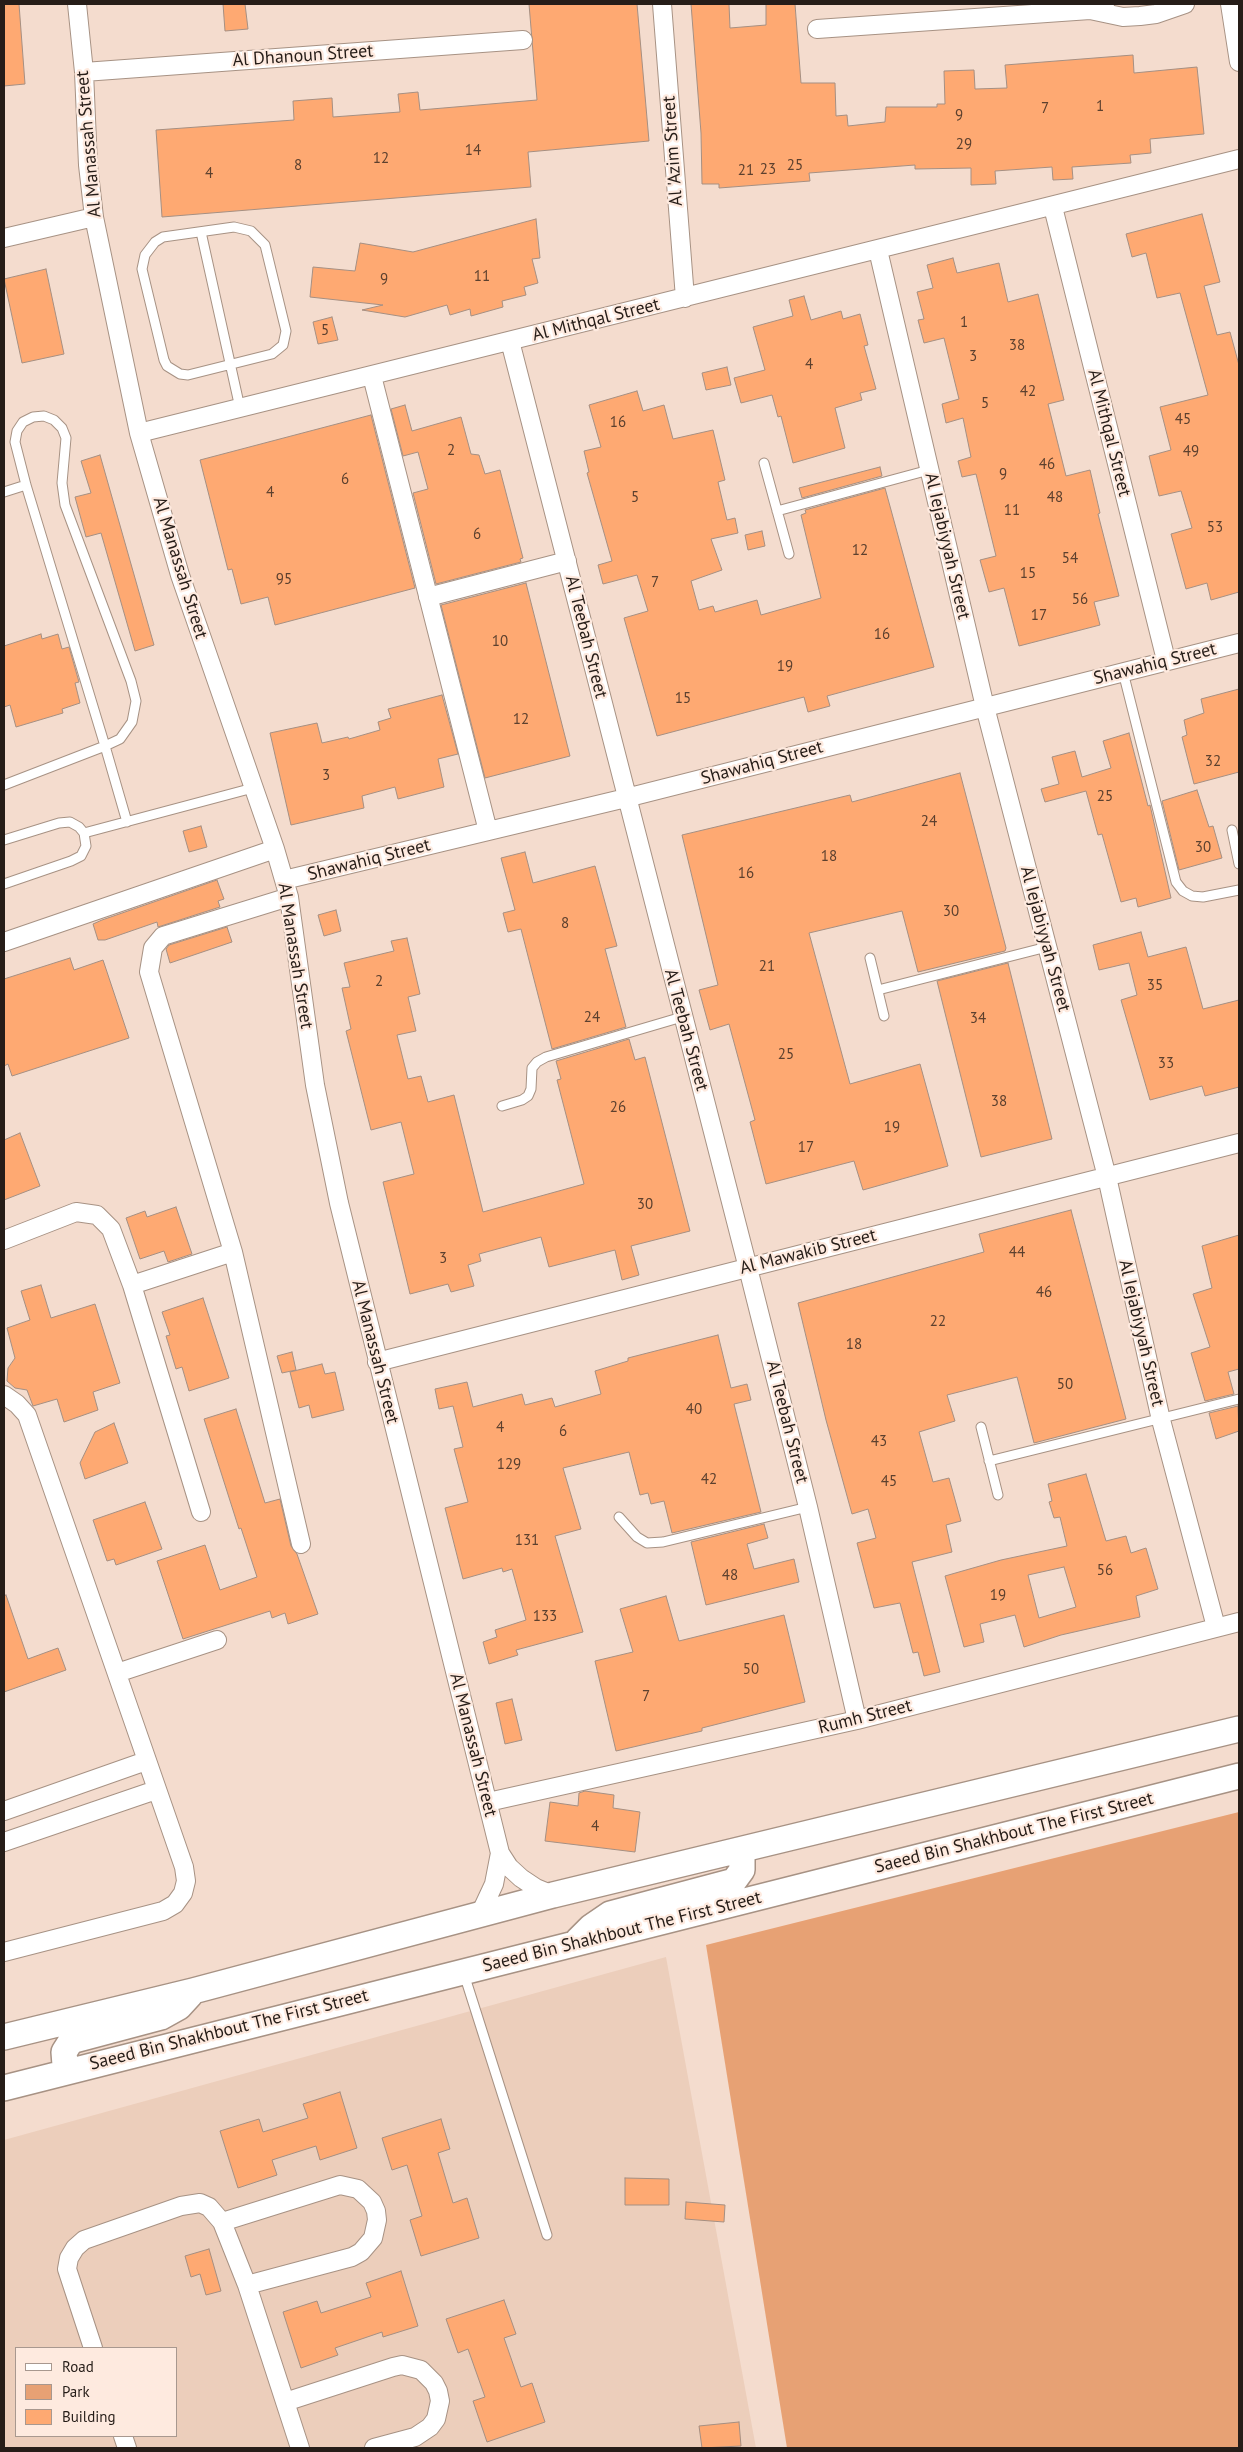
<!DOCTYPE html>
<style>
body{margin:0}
#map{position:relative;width:1243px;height:2452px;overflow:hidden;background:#f4dcce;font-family:"PT Sans",sans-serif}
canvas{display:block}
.frame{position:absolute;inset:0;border:5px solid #261d18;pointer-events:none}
.legend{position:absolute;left:15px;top:2347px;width:162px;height:90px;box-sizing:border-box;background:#feeadf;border:1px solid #a8988f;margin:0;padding:6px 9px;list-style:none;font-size:15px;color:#261d18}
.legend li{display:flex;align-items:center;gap:10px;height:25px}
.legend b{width:25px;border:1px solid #a8988f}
</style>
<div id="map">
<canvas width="1243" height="2452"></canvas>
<div class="frame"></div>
<ul class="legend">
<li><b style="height:6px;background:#fff"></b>Road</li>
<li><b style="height:14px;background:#e7a174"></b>Park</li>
<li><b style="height:14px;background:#fea972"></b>Building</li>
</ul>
</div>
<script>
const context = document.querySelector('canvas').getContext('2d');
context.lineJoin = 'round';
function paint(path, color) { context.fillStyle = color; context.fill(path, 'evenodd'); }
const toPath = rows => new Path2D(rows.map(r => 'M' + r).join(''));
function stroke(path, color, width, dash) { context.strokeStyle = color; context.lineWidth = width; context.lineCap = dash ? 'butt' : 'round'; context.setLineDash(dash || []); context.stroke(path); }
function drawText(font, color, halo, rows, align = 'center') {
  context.font = font + ' "PT Sans",sans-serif'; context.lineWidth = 4.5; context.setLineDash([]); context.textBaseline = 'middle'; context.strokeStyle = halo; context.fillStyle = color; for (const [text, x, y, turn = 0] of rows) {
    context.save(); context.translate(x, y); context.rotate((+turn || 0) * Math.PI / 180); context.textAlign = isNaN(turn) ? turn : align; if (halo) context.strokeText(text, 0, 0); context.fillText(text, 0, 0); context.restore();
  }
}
paint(toPath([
 [666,1957,756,2448,4,2448,4,2140],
 [16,2348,176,2348,176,2436,16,2436]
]), '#eccebb');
paint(toPath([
 [1239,1812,1239,2448,787,2448,706,1945]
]), '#e7a174');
const building = toPath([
 [4,4,19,4,25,84,4,86,4,4],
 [223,4,245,4,248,29,225,31,223,4],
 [529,4,637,4,649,141,528,152,531,187,162,217,156,130,294,120,293,101,332,98,333,117,400,112,398,94,418,92,420,110,537,100,529,4],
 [691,4,729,4,730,28,766,25,766,4,795,4,801,83,835,83,836,116,847,115,848,126,885,122,886,107,937,107,937,104,945,104,944,71,974,70,975,89,1007,88,1005,65,1133,55,1134,73,1197,67,1204,134,1150,139,1151,153,1130,155,1131,163,1072,167,1073,179,1053,180,1052,167,995,171,996,184,971,185,971,168,915,169,915,165,809,173,810,181,719,188,719,184,702,184,701,133,691,4],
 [1202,214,1220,282,1204,286,1217,335,1230,332,1239,365,1239,592,1211,600,1207,583,1186,589,1171,534,1192,528,1181,491,1159,496,1149,456,1171,450,1160,407,1208,395,1180,293,1157,298,1146,253,1132,257,1126,234,1202,214],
 [536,219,540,258,532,259,538,283,524,287,526,295,502,301,503,307,471,316,470,309,450,315,447,305,405,317,362,310,383,305,310,297,313,267,355,271,360,243,413,252,536,219],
 [953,258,957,273,999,263,1008,302,1038,294,1064,400,1048,404,1066,476,1090,470,1100,513,1098,514,1119,596,1094,602,1100,625,1019,646,1004,588,989,592,980,560,996,556,976,474,962,477,958,461,971,457,963,418,946,423,942,404,959,399,944,338,924,343,918,320,924,319,917,292,933,288,927,265,953,258],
 [46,269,64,354,22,363,4,279,46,269],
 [804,296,811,320,841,311,843,319,860,314,868,345,864,346,876,389,860,393,862,400,835,408,845,448,793,463,781,416,778,417,772,395,741,403,734,378,765,370,753,327,793,316,789,300,804,296],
 [332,317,338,340,318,344,313,322,332,317],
 [727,367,731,385,706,390,702,373,727,367],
 [637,391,643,411,664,405,673,439,713,430,725,480,718,482,727,520,735,518,738,533,711,539,722,570,691,581,699,610,713,606,715,612,757,600,761,615,821,598,801,515,806,513,805,510,885,488,934,667,827,696,830,706,808,712,804,697,657,736,624,618,648,611,637,575,603,584,598,565,612,561,587,473,589,472,584,451,601,447,589,405,637,391],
 [405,405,412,431,461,417,471,454,479,455,485,474,500,470,523,558,520,559,521,562,436,584,413,493,428,489,418,452,403,456,391,409,405,405],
 [371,415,415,588,275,625,268,597,241,604,232,569,228,570,200,460,371,415],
 [100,455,154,645,135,651,101,533,86,537,75,497,91,493,81,461,100,455],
 [880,467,882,476,802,498,799,488,880,467],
 [762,531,765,546,748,550,745,535,762,531],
 [526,583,570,756,485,778,441,605,526,583],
 [41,634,42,639,58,634,62,649,69,647,79,682,75,683,80,703,62,709,63,713,16,727,10,705,4,707,4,646,41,634],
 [1239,689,1239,772,1194,784,1182,737,1187,735,1184,720,1204,713,1201,699,1239,689],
 [442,695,458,754,438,759,444,787,398,799,395,787,362,796,364,808,291,825,270,733,317,723,322,743,348,737,349,739,380,730,378,722,391,718,388,709,442,695],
 [1129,733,1148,806,1150,805,1171,898,1138,907,1136,898,1121,902,1102,834,1098,835,1086,791,1045,802,1041,789,1059,784,1052,757,1075,751,1082,777,1111,768,1103,741,1129,733],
 [960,773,1006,948,1005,951,918,972,902,911,809,933,850,1084,920,1064,948,1166,863,1190,854,1161,766,1184,750,1122,755,1120,729,1024,710,1030,699,990,718,985,682,835,850,795,852,802,960,773],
 [1197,790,1209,827,1213,826,1222,858,1179,870,1162,801,1197,790],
 [201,826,207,847,189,852,183,831,201,826],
 [525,852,533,883,595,866,617,946,605,949,626,1027,552,1049,521,929,508,932,503,913,515,910,501,858,525,852],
 [217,880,224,899,218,901,220,907,158,927,157,922,105,940,98,940,93,924,102,920,217,880],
 [336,910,341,931,324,936,318,915,336,910],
 [227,927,232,942,170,963,166,949,169,945,227,927],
 [1141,932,1148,957,1186,947,1203,1009,1239,1000,1239,1087,1205,1096,1202,1086,1150,1100,1121,1000,1137,995,1129,963,1099,970,1093,945,1141,932],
 [407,938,420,994,408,997,416,1031,397,1035,408,1079,421,1076,428,1102,454,1095,483,1212,584,1184,557,1080,561,1079,556,1061,629,1039,635,1060,645,1057,690,1231,631,1246,639,1275,622,1280,615,1250,549,1267,541,1237,479,1254,481,1261,468,1265,474,1286,451,1292,448,1284,410,1294,383,1182,414,1174,401,1122,371,1130,346,1031,351,1029,342,988,350,987,344,963,394,951,391,941,407,938],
 [70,958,74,970,103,960,129,1038,12,1076,8,1064,4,1066,4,979,70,958],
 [1008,963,1052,1139,981,1157,937,981,1008,963],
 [20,1133,40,1186,4,1200,4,1140,20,1133],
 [176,1207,192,1254,168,1262,164,1251,140,1259,126,1218,145,1211,147,1217,176,1207],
 [1071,1210,1126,1419,1034,1443,1017,1377,947,1395,955,1421,919,1432,933,1482,949,1478,961,1521,946,1525,952,1552,912,1562,940,1672,924,1676,918,1652,913,1653,900,1603,874,1608,857,1543,876,1538,868,1509,852,1514,826,1420,798,1303,984,1252,979,1234,1071,1210],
 [1239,1235,1239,1369,1228,1372,1234,1394,1205,1401,1191,1353,1210,1347,1193,1294,1212,1288,1202,1246,1239,1235],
 [41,1285,51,1318,95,1304,120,1383,93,1392,98,1410,64,1422,57,1399,33,1406,27,1390,15,1388,7,1381,8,1368,15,1358,7,1328,30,1320,21,1291,41,1285],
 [203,1298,229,1378,189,1391,182,1367,176,1369,166,1336,170,1335,162,1312,203,1298],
 [718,1335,731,1388,747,1384,751,1400,734,1404,761,1512,672,1533,664,1501,651,1504,648,1493,640,1495,629,1452,563,1468,581,1529,555,1536,583,1632,516,1650,518,1655,489,1664,483,1642,497,1637,495,1630,526,1620,512,1569,503,1572,502,1568,463,1579,445,1508,468,1502,454,1449,463,1447,453,1406,439,1409,435,1389,467,1382,473,1407,522,1394,525,1405,552,1398,555,1407,601,1394,595,1371,628,1361,628,1358,718,1335],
 [292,1352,296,1370,282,1373,277,1356,292,1352],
 [322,1364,325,1374,335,1372,344,1410,312,1418,309,1405,299,1408,290,1372,322,1364],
 [1238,1406,1239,1431,1216,1439,1209,1413,1238,1406],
 [236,1409,265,1503,280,1499,291,1546,297,1554,318,1614,288,1624,285,1613,272,1618,270,1611,183,1639,157,1561,205,1545,220,1590,257,1577,241,1528,239,1529,204,1419,236,1409],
 [114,1423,128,1463,85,1479,80,1463,95,1432,114,1423],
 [1086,1474,1106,1541,1126,1536,1131,1553,1146,1548,1158,1589,1136,1596,1140,1617,1061,1635,1024,1647,1015,1615,980,1624,984,1642,964,1647,945,1576,1001,1560,1067,1546,1060,1517,1054,1518,1049,1502,1052,1501,1048,1484,1086,1474],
 [1064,1567,1076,1607,1039,1618,1028,1575,1064,1567],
 [145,1502,162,1549,116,1565,114,1559,107,1561,93,1520,145,1502],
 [764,1524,768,1538,747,1544,754,1569,794,1559,799,1582,706,1605,691,1542,764,1524],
 [6,1595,28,1659,58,1648,66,1670,4,1692,4,1596,6,1595],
 [666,1596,679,1641,784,1615,805,1702,702,1728,702,1731,616,1751,595,1661,633,1652,620,1609,666,1596],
 [512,1699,522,1740,505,1744,496,1703,512,1699],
 [585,1791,614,1795,613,1808,640,1812,635,1852,545,1841,550,1802,578,1806,579,1793,585,1791],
 [340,2092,357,2148,320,2160,316,2146,272,2160,277,2175,238,2188,220,2131,259,2119,263,2132,308,2118,303,2104,340,2092],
 [441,2119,450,2149,438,2153,453,2203,467,2198,479,2238,421,2256,410,2220,422,2216,407,2165,392,2170,382,2138,441,2119],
 [625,2178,669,2179,669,2205,625,2205,625,2178],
 [686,2202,725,2205,724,2222,685,2219,686,2202],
 [209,2249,221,2291,206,2295,200,2274,191,2277,185,2256,209,2249],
 [401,2271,418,2326,383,2337,382,2332,335,2348,338,2355,301,2368,283,2312,317,2301,321,2313,371,2297,366,2283,401,2271],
 [504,2300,516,2334,504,2338,521,2387,532,2383,545,2422,487,2442,473,2401,485,2397,468,2349,458,2353,446,2319,504,2300],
 [739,2422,741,2446,702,2448,699,2426,739,2422]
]);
paint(building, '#fea972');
stroke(building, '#a58f82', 1);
const service = toPath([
 [234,227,251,231,265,245,286,331,283,345,272,354,188,375,180,374,167,366,164,360,142,269,145,255,155,242,163,237,234,227],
 [201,232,240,408],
 [764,463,789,554],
 [4,492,26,485],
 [777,511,929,470],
 [1123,672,1176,882,1183,891,1192,896,1203,897,1239,890],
 [4,785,105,746,120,739,132,722,136,701,131,681,65,505,62,483,66,438,62,428,54,420,44,416,33,417,23,422,17,431,15,442,26,485,105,746,127,822],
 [1232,830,1239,864],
 [84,833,253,788],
 [4,840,59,823,70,822,79,827,84,833,86,846,81,856,71,861,4,884],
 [870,958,884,1016],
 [878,990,1047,947],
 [502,1106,522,1100,528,1096,531,1089,532,1068,537,1062,546,1057,682,1017],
 [981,1427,998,1495],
 [989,1461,1239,1399],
 [619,1517,637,1537,647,1543,663,1542,808,1507],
 [464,1974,547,2235]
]);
const minor = toPath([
 [77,4,84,72,88,165,94,217,139,433,180,575,275,849,289,897,315,1085,339,1203,500,1853,509,1867,521,1878,536,1888,553,1895],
 [662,4,685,298],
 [1230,4,1239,62],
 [1090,10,1123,17,1140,16,1156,14,1185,4],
 [817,29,1090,10,1105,4],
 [84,72,523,40],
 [1053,207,1166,660],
 [4,238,94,217],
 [878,250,985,707,1107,1177,1161,1420,1216,1627],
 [510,341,748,1268,808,1507,857,1720],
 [372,376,488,831],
 [139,433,1239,159],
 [428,597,567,561],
 [284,880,626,798,1239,643],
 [289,897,163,936,153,948,149,972,233,1252,301,1544],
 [4,942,275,849],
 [4,1240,76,1212,97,1215,111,1229,132,1285,201,1512],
 [132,1285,233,1252],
 [377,1362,1239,1143],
 [4,1395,17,1404,27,1415,184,1867,186,1881,183,1893,175,1904,163,1911,4,1952],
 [117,1673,217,1640],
 [488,1802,857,1720,1239,1622],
 [4,1811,146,1761],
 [4,1842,156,1790],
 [480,1914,494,1884,500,1853],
 [222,2222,340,2185,358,2189,372,2202,376,2211,377,2220,373,2238,361,2252,352,2257,247,2285],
 [93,2348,67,2269,69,2258,75,2248,84,2240,181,2206,200,2203,209,2207,222,2222,247,2285,300,2448],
 [285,2402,393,2367,402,2365,421,2370,434,2383,438,2391,440,2401,436,2419,430,2427,415,2437,374,2448],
 [123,2436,127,2448]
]);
const secondary = toPath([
 [578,1940,591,1927,610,1914,734,1881,742,1870,742,1856,739,1850],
 [4,2037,193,1991,553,1895,1239,1729],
 [70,2069,65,2065,64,2052,71,2041,161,2017,179,2007,190,1995],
 [4,2088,1239,1776]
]);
stroke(service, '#a79284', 11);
stroke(minor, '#a79284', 20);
stroke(secondary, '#a79284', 28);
stroke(service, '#fff', 9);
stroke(minor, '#fff', 18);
stroke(secondary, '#fff', 25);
drawText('15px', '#5c402e', null, [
 ["1",1100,107],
 ["7",1045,109],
 ["9",959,116],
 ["29",964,145],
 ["14",473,151],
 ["12",381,159],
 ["8",298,166],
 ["25",795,166],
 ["23",768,170],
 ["21",746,171],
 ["4",209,174],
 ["11",482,277],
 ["9",384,280],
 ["1",964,323],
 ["5",325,331],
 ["38",1017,346],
 ["3",973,357],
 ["4",809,365],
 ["42",1028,392],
 ["5",985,404],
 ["45",1183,420],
 ["16",618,423],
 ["2",451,451],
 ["49",1191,452],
 ["46",1047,465],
 ["9",1003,475],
 ["6",345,480],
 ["4",270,493],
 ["5",635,498],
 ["48",1055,498],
 ["11",1012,511],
 ["53",1215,528],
 ["6",477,535],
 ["12",860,551],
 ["54",1070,559],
 ["15",1028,574],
 ["95",284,580],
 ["7",655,583],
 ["56",1080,600],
 ["17",1039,616],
 ["16",882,635],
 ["10",500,642],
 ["19",785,667],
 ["15",683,699],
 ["12",521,720],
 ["32",1213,762],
 ["3",326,776],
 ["25",1105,797],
 ["24",929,822],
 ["30",1203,848],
 ["18",829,857],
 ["16",746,874],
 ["30",951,912],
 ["8",565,924],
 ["21",767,967],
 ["2",379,982],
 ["35",1155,986],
 ["24",592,1018],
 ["34",978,1019],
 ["25",786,1055],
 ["33",1166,1064],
 ["38",999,1102],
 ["26",618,1108],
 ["19",892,1128],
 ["17",806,1148],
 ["30",645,1205],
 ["44",1017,1253],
 ["3",443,1259],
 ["46",1044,1293],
 ["22",938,1322],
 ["18",854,1345],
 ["50",1065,1385],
 ["40",694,1410],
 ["4",500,1428],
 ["6",563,1432],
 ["43",879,1442],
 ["129",509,1465],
 ["42",709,1480],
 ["45",889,1482],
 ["131",527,1541],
 ["56",1105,1571],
 ["48",730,1576],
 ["19",998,1596],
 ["133",545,1617],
 ["50",751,1670],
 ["7",646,1697],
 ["4",595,1827]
]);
drawText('18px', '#261d18', '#feeadf', [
 ["Al Dhanoun Street",303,56,-4],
 ["Al Manassah Street",89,144,-95],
 ["Al 'Azim Street",673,151,-94],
 ["Al Mithqal Street",596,320,-14],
 ["Al Mithqal Street",1109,433,76],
 ["Al Iejabiyyah Street",947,546,77],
 ["Al Manassah Street",180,568,73],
 ["Al Teebah Street",586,637,76],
 ["Shawahiq Street",1155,664,-14],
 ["Shawahiq Street",762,763,-15],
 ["Shawahiq Street",369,860,-14],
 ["Al Iejabiyyah Street",1045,939,75],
 ["Al Manassah Street",295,956,81],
 ["Al Teebah Street",686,1030,75],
 ["Al Mawakib Street",808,1252,-14],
 ["Al Iejabiyyah Street",1141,1333,77],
 ["Al Manassah Street",375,1352,76],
 ["Al Teebah Street",787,1422,76],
 ["Rumh Street",865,1717,-14],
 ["Al Manassah Street",473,1745,76],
 ["Saeed Bin Shakhbout The First Street",1014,1833,-14],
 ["Saeed Bin Shakhbout The First Street",622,1932,-14],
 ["Saeed Bin Shakhbout The First Street",229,2030,-14]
]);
</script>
